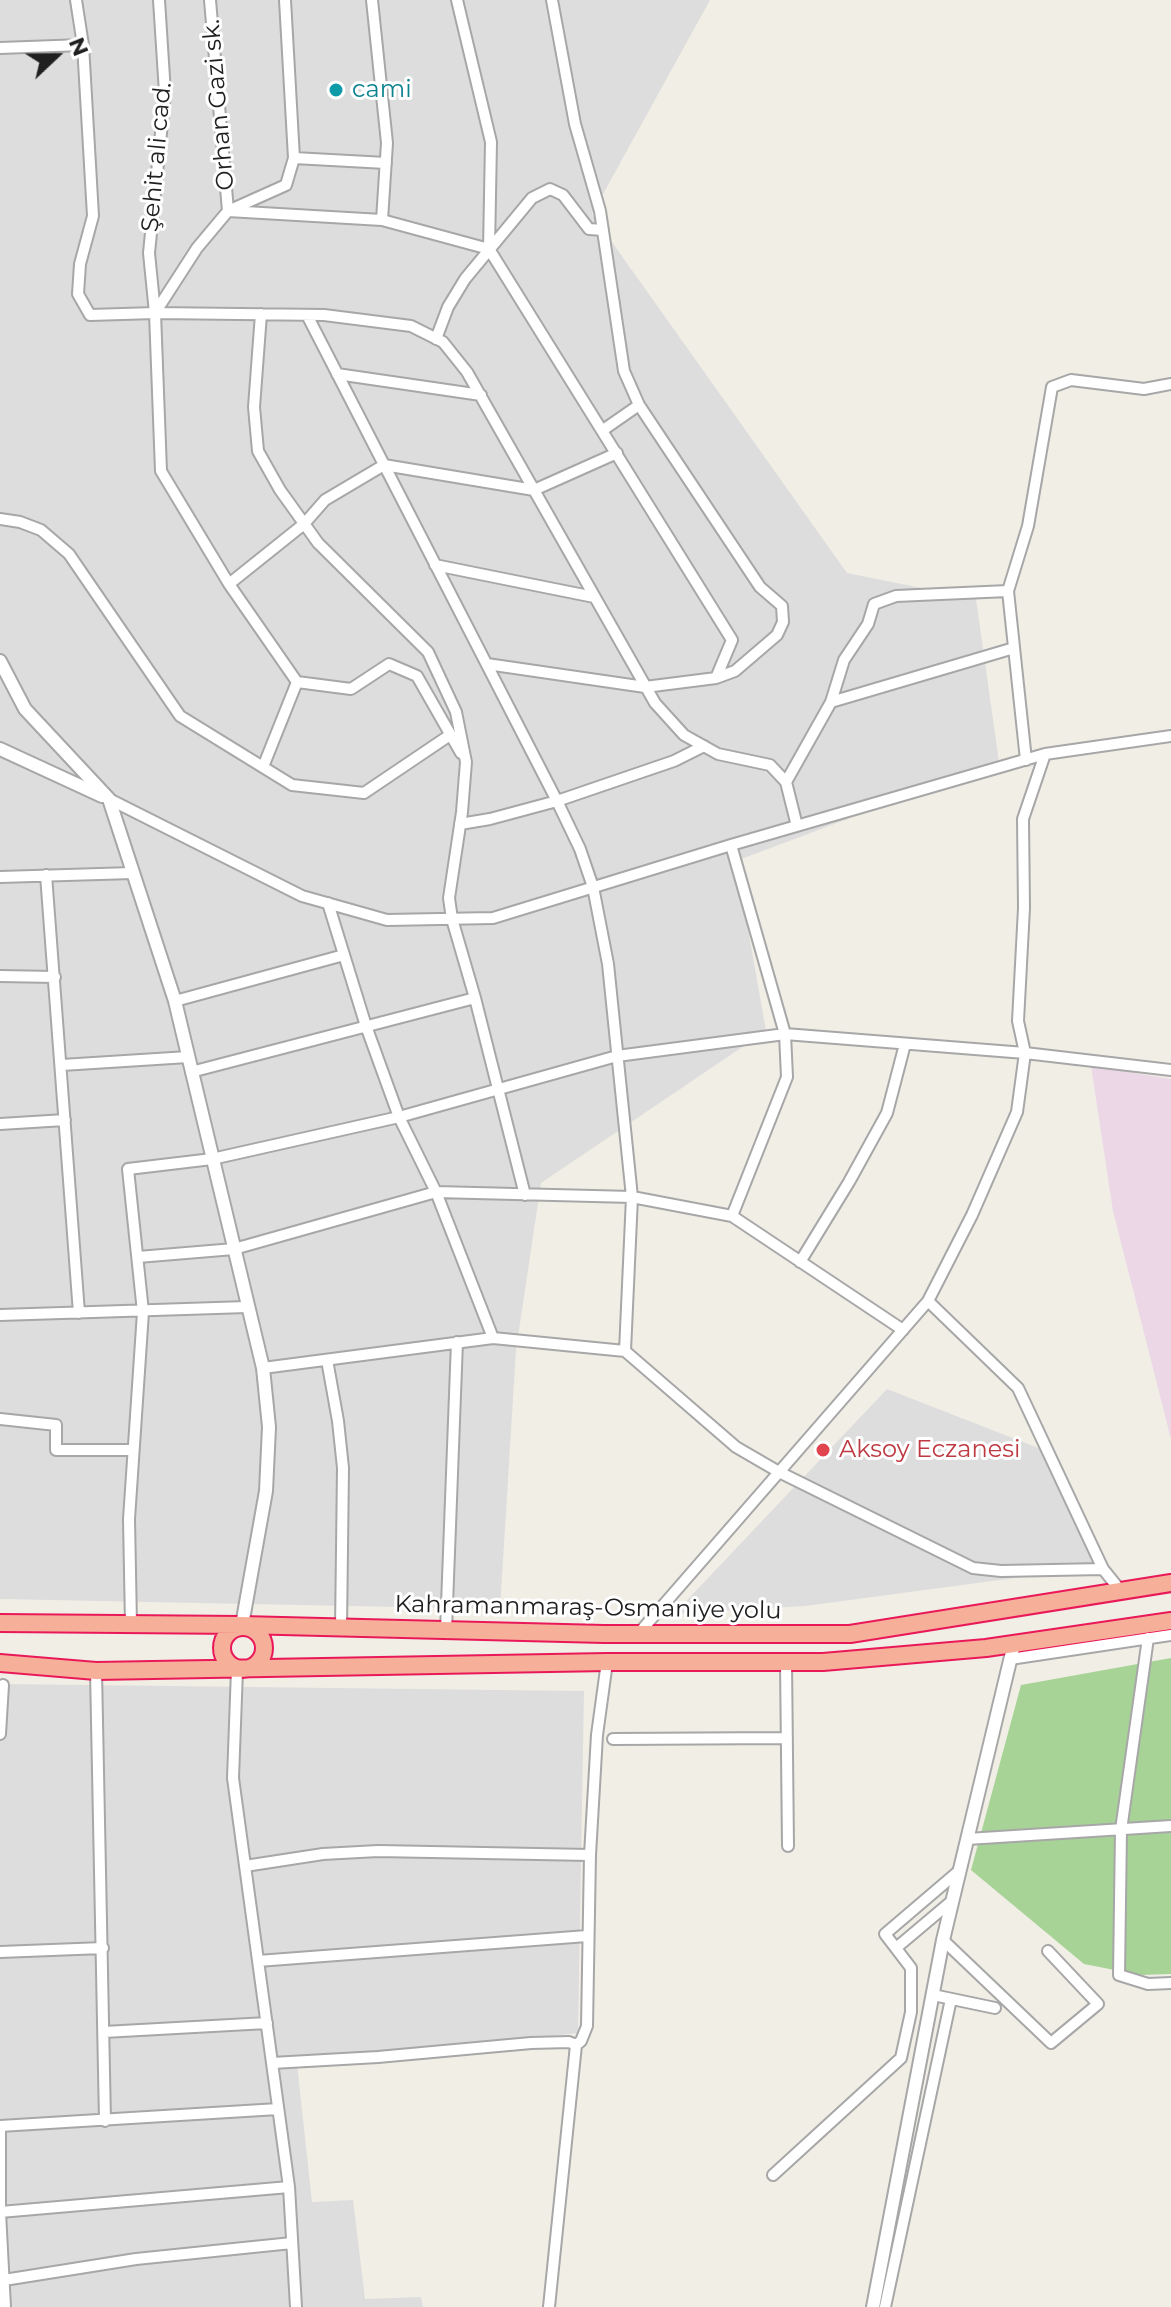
<!DOCTYPE html>
<meta charset="utf-8">
<style>
body{margin:0}
#map{position:relative;width:1171px;height:2307px;overflow:hidden;background:#f1eee6;font-family:Montserrat,sans-serif}
canvas{display:block}
.north{position:absolute;left:16px;top:16px;width:80px;height:80px;-webkit-text-stroke:6px #fff;paint-order:stroke;rotate:68deg;font-size:22px;font-weight:700;line-height:32px;text-align:center;color:#202020}
.north::after{content:'';display:block;margin:auto;width:28px;height:36px;background:#202020;clip-path:polygon(50% 0,100% 100%,50% 72%,0 100%)}
</style>
<div id="map">
<canvas width="1171" height="2307"></canvas>
<div class="north">N</div>
</div>
<script>
const context = document.querySelector('canvas').getContext('2d');
context.lineJoin = 'round';
function paint(path, color) { context.fillStyle = color; context.fill(path, 'evenodd'); }
const toPath = rows => new Path2D(rows.map(r => 'M' + r).join(''));
function stroke(path, color, width, dash) { context.strokeStyle = color; context.lineWidth = width; context.lineCap = dash ? 'butt' : 'round'; context.setLineDash(dash || []); context.stroke(path); }
function drawText(font, color, halo, rows, align = 'center') {
  context.font = font + ' Montserrat,sans-serif'; context.lineWidth = 6; context.setLineDash([]); context.textBaseline = 'middle'; context.strokeStyle = halo; context.fillStyle = color; for (const [text, x, y, turn = 0] of rows) {
    context.save(); context.translate(x, y); context.rotate((+turn || 0) * Math.PI / 180); context.textAlign = isNaN(turn) ? turn : align; if (halo) context.strokeText(text, 0, 0); context.fillText(text, 0, 0); context.restore();
  }
}
paint(toPath([
 [0,0,710,0,592,214,847,573,976,599,999,762,736,861,766,1031,541,1183,516,1350,500,1609,0,1599],
 [887,1389,1046,1451,1097,1567,805,1606,674,1614],
 [0,1684,584,1691,578,2033,297,2064,312,2202,353,2200,365,2299,421,2297,423,2307,0,2307]
]), '#dedddd');
paint(toPath([
 [1091,1066,1171,1079,1171,1439,1113,1211]
]), '#ebd7e6');
paint(toPath([
 [1171,1658,1171,1974,1140,1975,1084,1964,971,1870,1021,1685]
]), '#a7d397');
const minor = toPath([
 [76,0,83,45,93,216,80,264,78,294,90,315,155,313,324,315,411,326,443,342,467,372,655,703,684,735,718,754,770,765,786,782,797,826],
 [159,0,165,93,149,253,155,313,161,471,229,584,297,682,351,689,389,664,417,676,461,753],
 [210,0,228,211,382,220,489,249],
 [372,0,387,143,382,220],
 [457,0,491,142,489,249,732,640,716,678,645,687,487,664],
 [552,0,575,124,600,211,624,371,639,405,760,587,782,606,783,622,777,635,735,671,716,678],
 [0,48,83,45],
 [294,158,386,163],
 [155,313,197,248,228,211,286,185,294,158,285,0],
 [261,314,254,407,258,451,280,490,318,543,428,652,456,712,466,762,462,812,449,898,452,919,475,998,525,1195],
 [307,315,557,801,580,849,593,887,608,964,632,1197,625,1351],
 [436,339,448,307,465,279,532,198,550,189,563,195,589,229,603,230],
 [337,374,481,395],
 [603,430,639,405],
 [0,519,20,522,41,530,69,554,180,716,292,785,364,793,450,735],
 [435,565,594,597],
 [229,584,304,524,325,500,384,465,534,490,617,453],
 [831,702,844,660,868,624,874,604,896,596,1008,591],
 [1026,760,1008,591,1028,526,1052,387,1071,380,1144,389,1171,384],
 [263,767,297,682],
 [786,782,831,702,1014,648],
 [109,799,302,896,387,920,493,918,731,845,1045,754,1171,736],
 [460,824,490,819,557,801,674,761,704,746],
 [731,845,785,1034,787,1077,732,1216],
 [46,875,79,1313],
 [0,877,133,873],
 [328,903,366,1026,399,1117,436,1192,493,1338],
 [0,976,55,977],
 [175,1001,344,955],
 [62,1065,188,1057],
 [191,1072,475,998],
 [0,1124,65,1120],
 [138,1257,234,1249,436,1192,632,1197,732,1216,903,1330],
 [800,1262,849,1182,887,1113,905,1044],
 [928,1301,1018,1388,1103,1569,1120,1590],
 [0,1315,247,1307],
 [327,1360,338,1421,343,1468,341,1629],
 [263,1368,493,1338,625,1351,736,1447,779,1472,973,1568,1001,1571,1103,1569],
 [0,1419,56,1425,56,1450,133,1450],
 [131,1624,129,1519,143,1312,128,1169,212,1159,399,1117,617,1056,785,1034,1025,1053,1171,1070],
 [446,1631,457,1342],
 [639,1633,928,1301,972,1215,1017,1112,1025,1053,1018,1021,1024,908,1023,819,1045,754],
 [1148,1638,1121,1830,1119,1975,1148,1984,1171,1983],
 [1010,1659,1171,1635],
 [786,1662,788,1846],
 [237,1670,233,1778,289,2187,296,2307],
 [96,1671,105,2121],
 [0,1734,3,1685],
 [613,1739,787,1738],
 [967,1839,1171,1826],
 [245,1866,323,1854,378,1851,590,1855],
 [943,1940,1051,2043,1098,2004,1048,1951],
 [896,1948,953,1900],
 [0,1952,103,1948],
 [258,1961,587,1936],
 [933,1995,995,2008],
 [104,2032,267,2023],
 [272,2063,378,2057,531,2043,569,2042,576,2045],
 [0,2126,278,2109],
 [0,2126,0,2212,5,2307],
 [773,2175,901,2058,911,2012,911,1968,885,1934,960,1870],
 [0,2212,289,2187],
 [4,2280,136,2259,292,2243],
 [549,2307,576,2045,581,2041,587,2026,590,1855,597,1735,607,1662],
 [885,2307,951,1999]
]);
const tertiary = toPath([
 [0,661,25,709,109,799,175,1001,263,1368,269,1427,266,1491,242,1625],
 [0,749,102,796],
 [873,2307,943,1940,1014,1644]
]);
const trunk = toPath([
 [0,1623,242,1625,604,1634,850,1634,1171,1583],
 '222 1648a21 21 0 1 1 42 0a21 21 0 1 1-42 0Z',
 [0,1663,96,1671,607,1662,823,1662,986,1648,1171,1621]
]);
stroke(minor, '#a7a7a7', 14);
stroke(tertiary, '#a7a7a7', 16);
stroke(trunk, '#e91959', 20);
stroke(minor, '#fff', 10);
stroke(tertiary, '#fff', 12);
stroke(trunk, '#f6b09a', 16);
for (const [x, y, r, color] of [
 [336,90,8,"#0f9aa8"],
 [823,1450,8,"#e0444e"]
]) { const dot = new Path2D(); dot.arc(x, y, r, 0, 2 * Math.PI); context.fillStyle = color; context.fill(dot); stroke(dot, '#fff', 3); }
drawText('24px', '#0d838f', '#fff', [
 ["cami",352,90]
], 'left');
drawText('24px', '#202020', '#fff', [
 ["Orhan Gazi sk.",219,105,-95],
 ["Şehit ali cad.",157,157,-85],
 ["Kahramanmaraş-Osmaniye yolu",588,1608,1]
]);
drawText('24px', '#be3a42', '#fff', [
 ["Aksoy Eczanesi",839,1450]
], 'left');
</script>
